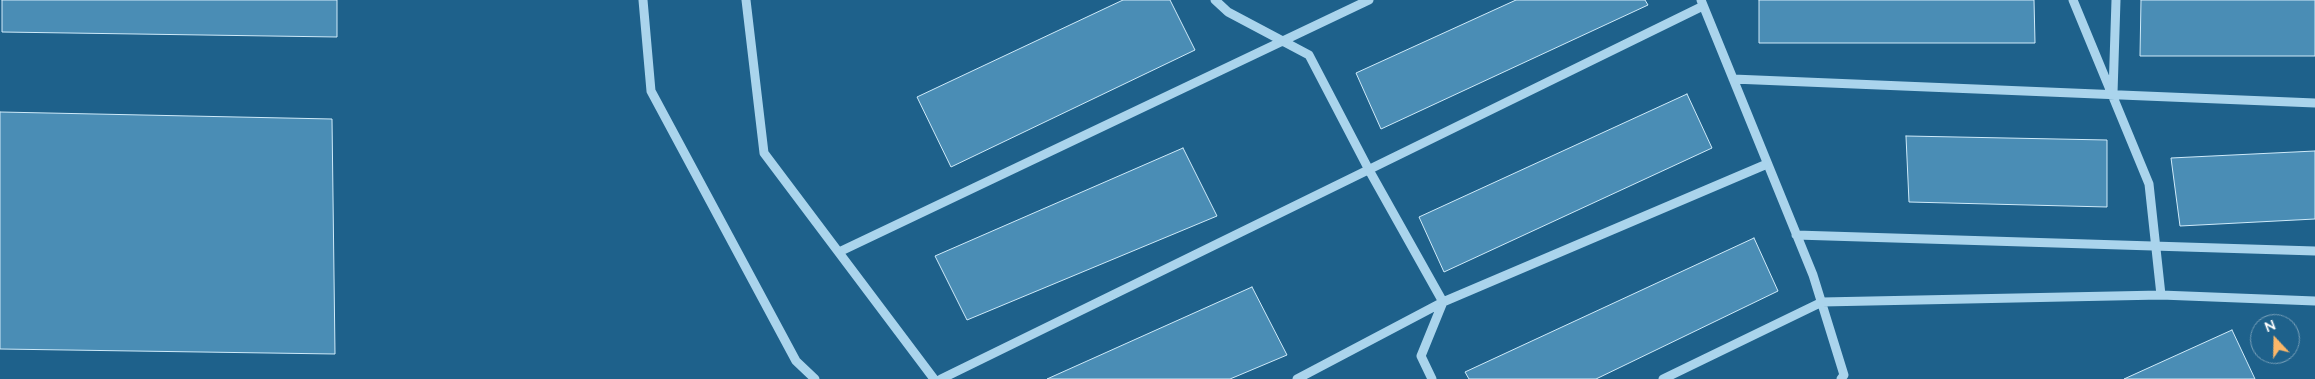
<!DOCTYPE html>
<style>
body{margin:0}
#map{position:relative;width:2315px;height:379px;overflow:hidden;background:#1e618b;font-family:Mulish,sans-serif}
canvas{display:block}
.north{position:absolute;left:2250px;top:314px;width:50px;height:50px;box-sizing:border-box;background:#1e618b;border:1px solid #78a0b9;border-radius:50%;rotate:339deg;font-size:14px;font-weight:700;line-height:20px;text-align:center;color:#fff}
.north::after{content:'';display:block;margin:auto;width:18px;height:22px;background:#fbb769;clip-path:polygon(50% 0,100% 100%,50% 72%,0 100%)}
</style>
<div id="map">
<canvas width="2315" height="379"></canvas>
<div class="north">N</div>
</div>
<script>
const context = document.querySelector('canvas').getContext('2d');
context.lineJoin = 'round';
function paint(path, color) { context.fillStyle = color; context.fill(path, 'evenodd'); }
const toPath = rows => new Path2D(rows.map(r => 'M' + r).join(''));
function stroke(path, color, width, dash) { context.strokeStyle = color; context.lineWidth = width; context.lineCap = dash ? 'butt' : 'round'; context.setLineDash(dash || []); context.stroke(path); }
const building = toPath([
 [2,0,337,0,337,37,2,32,2,0],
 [1123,0,1170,0,1195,50,951,167,917,97,1123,0],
 [1516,0,1645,0,1648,5,1381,129,1356,73,1516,0],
 [1759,0,2034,0,2035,43,1759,43,1759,0],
 [2141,0,2315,0,2315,56,2140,56,2141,0],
 [1687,94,1712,148,1444,272,1419,217,1687,94],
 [0,112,332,119,335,354,0,349,0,112],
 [1906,136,2107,140,2107,207,1909,202,1906,136],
 [1183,148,1217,216,967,320,935,256,1183,148],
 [2315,151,2315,219,2180,226,2171,158,2315,151],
 [1754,238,1778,291,1596,379,1469,379,1465,372,1754,238],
 [1252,287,1287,355,1230,379,1047,379,1252,287],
 [2232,330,2255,379,2124,379,2232,330]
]);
paint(building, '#4a8db5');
stroke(building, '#cfeaf9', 1);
stroke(toPath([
 [643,0,651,91,796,361,815,379],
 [746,0,764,153,934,379],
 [1215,0,1228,12,1309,55,1369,170,1443,302,1421,356,1432,379],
 [1701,0,1813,275,1844,375,1841,379],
 [2073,0,2149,184,2161,295],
 [1733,79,2315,103],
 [2113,93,2116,0],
 [1796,235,2315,251],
 [839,252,1369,0],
 [941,379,1703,6],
 [1297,379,1443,302,1767,164],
 [1663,379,1822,302,2161,295,2315,301]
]), '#aad4ec', 9);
</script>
